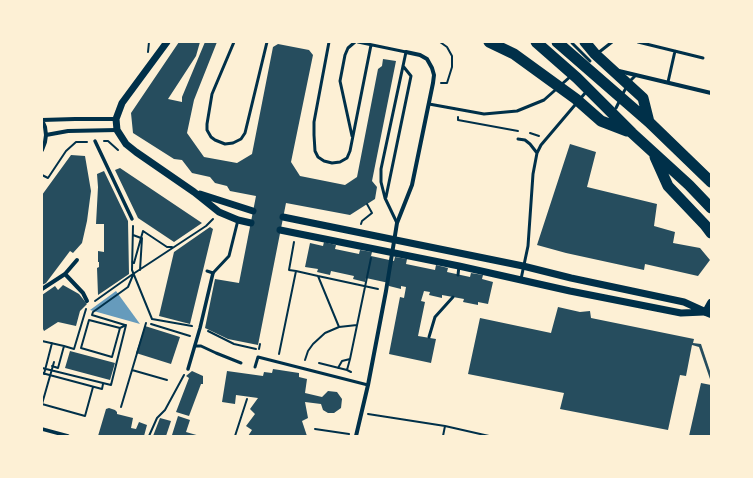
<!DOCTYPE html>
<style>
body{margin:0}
#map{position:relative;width:753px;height:478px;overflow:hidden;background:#fdf0d5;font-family:"Archivo Narrow",sans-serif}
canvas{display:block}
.frame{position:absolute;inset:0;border:43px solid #fdf0d5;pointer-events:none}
</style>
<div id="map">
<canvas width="753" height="478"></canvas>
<div class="frame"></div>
</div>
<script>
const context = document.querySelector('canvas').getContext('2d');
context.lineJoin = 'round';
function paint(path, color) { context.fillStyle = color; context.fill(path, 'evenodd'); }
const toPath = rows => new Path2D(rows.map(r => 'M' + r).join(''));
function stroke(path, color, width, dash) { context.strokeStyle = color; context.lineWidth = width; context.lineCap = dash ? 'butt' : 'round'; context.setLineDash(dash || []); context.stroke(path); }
paint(toPath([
 [116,291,140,324,90,310]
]), '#669bbc');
paint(toPath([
 [179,42,200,42,196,56,168,99,182,102,182,97,205,42,217,42,194,100,187,133,204,157,237,163,252,154,273,47,278,44,309,50,313,55,291,162,300,176,345,185,357,177,378,69,382,66,383,59,396,61,372,181,377,187,375,199,350,215,286,203,258,345,228,339,205,328,215,279,239,283,256,196,230,191,227,186,215,183,210,177,192,173,182,160,174,159,133,133,131,113],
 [570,144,596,152,587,187,657,204,654,226,675,232,673,243,700,248,710,260,698,276,645,264,644,270,566,253,537,245],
 [71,155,85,156,91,191,87,221,82,243,73,253,70,251,46,283,42,285,42,195],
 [120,168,202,223,174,242,138,218,115,170],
 [104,171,128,221,129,274,98,295,97,268,99,267,99,262,98,262,98,251,104,252,104,224,96,224,98,187,97,174],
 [210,227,213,229,190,324,159,316,174,252],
 [324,242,336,245,335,249,359,254,360,250,372,252,371,256,394,261,395,257,407,259,406,264,435,270,436,265,448,268,447,272,470,277,471,273,483,275,482,279,493,282,488,304,478,302,478,305,463,302,464,299,442,295,442,298,429,295,430,292,424,291,421,301,425,302,418,336,436,339,431,363,389,354,400,297,404,298,406,287,401,286,401,289,389,286,389,283,366,278,365,282,353,279,354,276,331,271,330,275,317,272,318,269,305,267,310,243,323,246],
 [63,285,79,294,87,304,80,311,76,326,58,322,44,331,42,327,42,295,55,286,58,290],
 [558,307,580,312,590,311,591,318,694,339,693,343,701,344,711,374,711,382,699,347,692,345,686,376,680,375,668,430,560,409,564,393,468,374,480,318,551,333],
 [145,326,180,337,171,364,136,353],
 [70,351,115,363,110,380,65,368],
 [273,369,299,373,299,377,307,379,305,393,322,397,328,391,337,392,342,399,341,408,334,413,328,413,323,410,321,404,305,402,308,418,302,421,307,436,248,436,252,430,246,426,255,414,250,409,258,398,236,395,235,404,222,402,227,371,263,376,264,372,272,373],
 [192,371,203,376,203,384,201,384,189,416,176,412,189,378,186,376],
 [701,383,711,385,711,436,689,436],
 [109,408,115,410,117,412,117,414,133,418,131,428,136,429,139,422,147,425,144,436,98,436,106,409],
 [178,416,190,420,186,432,200,436,177,436,172,435],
 [160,418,171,421,166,436,153,436]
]), '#264d5e');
stroke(toPath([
 [440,42,447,47,452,56,452,67,447,83,441,83],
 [148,52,149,42],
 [458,117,458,120,518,131],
 [530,133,539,136],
 [104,141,108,141,118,150],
 [42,175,48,178,66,151,76,142,87,142],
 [361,224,362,221,372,213,367,204],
 [133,226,132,270,152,319,192,326],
 [133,235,141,238,143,231,167,247,172,247],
 [132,262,134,263,141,238,142,238,140,270],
 [296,271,318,276,339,327,325,333,313,344,308,351,305,360],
 [318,276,378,289],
 [95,301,133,274,206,226,213,219],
 [151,324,190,336],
 [125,325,92,315,93,312,128,287,133,275],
 [339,327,357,325],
 [120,328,89,320,81,348,112,357,120,328,126,325],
 [208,331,234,344,256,349],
 [42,341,64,346],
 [259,349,260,344],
 [279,354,296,271,289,270,294,242],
 [350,359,371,258],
 [319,363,347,370,351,372],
 [52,366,58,368,64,346,74,349,86,309],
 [42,368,111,385,126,325],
 [338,368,342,361,350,359,347,370],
 [132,370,167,380],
 [42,373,102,389,103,384],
 [44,374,52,343],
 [42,404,85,416,93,387],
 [42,404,54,362],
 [121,407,146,323],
 [368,414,445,426,489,436],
 [315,429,349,434],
 [149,436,157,418,165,410,184,375],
 [235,436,247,399],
 [443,436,445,426]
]), '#003049', 2);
stroke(toPath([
 [234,42,212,94,207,124,207,130,211,137,215,140,225,144,233,143,241,139,245,133,267,42],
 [329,42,314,122,314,135,315,151,318,157,324,161,332,163,340,162,347,158,350,151,371,45],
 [358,42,406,52,381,169,381,182,385,198,397,223],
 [638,42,703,58],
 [572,43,590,61],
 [598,53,612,42],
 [668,82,675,51],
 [622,95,630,81,636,75],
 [429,104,484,114,517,111,544,100,571,76],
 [616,108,620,100],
 [352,136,340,81,345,55,348,48,355,42],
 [518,139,525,140,530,144,537,153],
 [386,197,411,76,403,66],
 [207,271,213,273,229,256,238,220],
 [458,275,459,266],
 [521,279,528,246,533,174,537,153,541,145,586,92],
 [429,337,435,317,453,297],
 [195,346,201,346,216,353,241,363],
 [255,367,258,357,368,385]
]), '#003049', 3);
stroke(toPath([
 [95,141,132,219],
 [188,369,200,328,213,273],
 [42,429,68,436]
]), '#003049', 3.5);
stroke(toPath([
 [619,71,711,93],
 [42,120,75,119,116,119],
 [42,120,45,127,46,135,45,142,42,150],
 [46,135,68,131,117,130],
 [65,274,83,293,87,301],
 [42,289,65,274,77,260],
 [356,436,368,385,386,291,397,223,412,185,433,83,434,75,432,68,427,59,420,55,406,52]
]), '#003049', 4);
stroke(toPath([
 [167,42,122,103,116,119,117,130,126,144,136,152,194,192,219,212,238,220,251,223],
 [200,194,253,211],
 [283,217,523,266,571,278,684,302,706,312],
 [280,230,459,266,570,291,681,313,704,312]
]), '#003049', 7);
stroke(toPath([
 [711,303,706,312,711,314]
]), '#003049', 8);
stroke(toPath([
 [489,42,514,54,576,99,601,121,627,131],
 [536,42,577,78,632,133,689,185,711,208],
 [557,42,649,122,711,182],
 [585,42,595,54,643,98,649,122],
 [655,157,668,186,705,225,711,233]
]), '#003049', 11);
</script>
